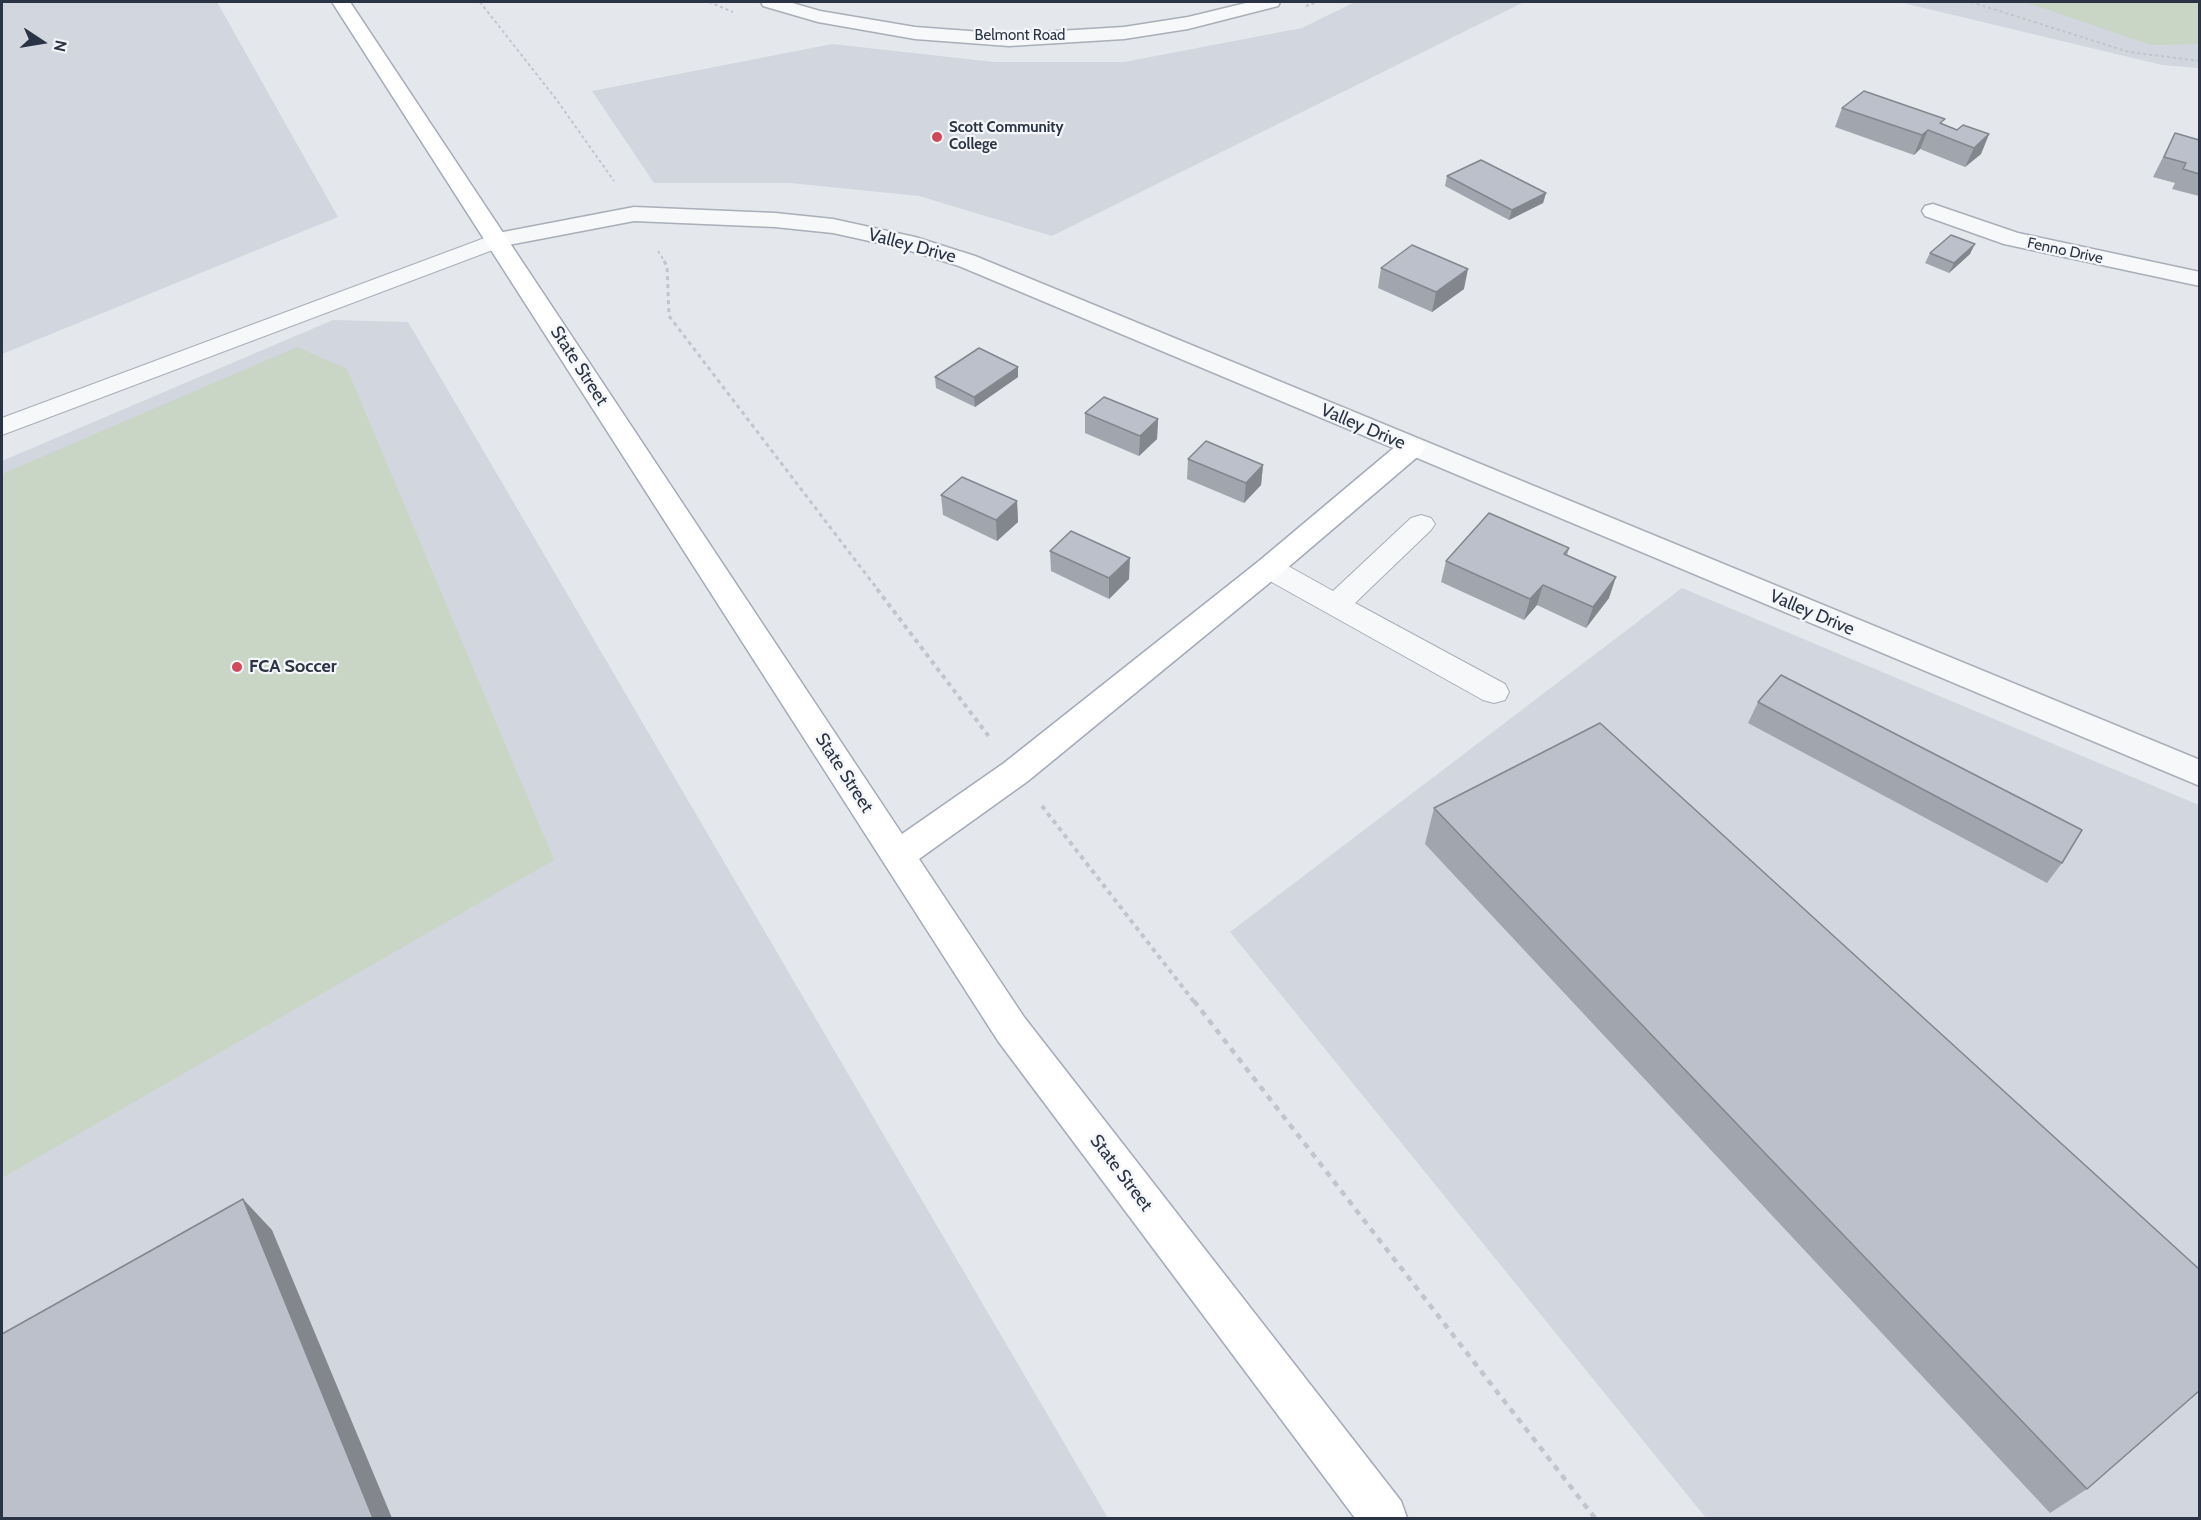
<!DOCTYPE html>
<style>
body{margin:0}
#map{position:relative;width:2201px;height:1520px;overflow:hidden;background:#e4e7ec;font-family:Cabin,sans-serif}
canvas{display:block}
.frame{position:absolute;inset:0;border:3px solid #2b3445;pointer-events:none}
.north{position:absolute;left:12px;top:12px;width:60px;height:60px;-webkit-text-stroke:4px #f4f6f9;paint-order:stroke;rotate:102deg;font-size:16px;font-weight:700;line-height:24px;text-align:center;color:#2b3445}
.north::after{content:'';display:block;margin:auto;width:21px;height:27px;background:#2b3445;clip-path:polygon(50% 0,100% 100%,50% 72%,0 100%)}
</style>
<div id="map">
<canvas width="2201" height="1520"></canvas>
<div class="frame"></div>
<div class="north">N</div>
</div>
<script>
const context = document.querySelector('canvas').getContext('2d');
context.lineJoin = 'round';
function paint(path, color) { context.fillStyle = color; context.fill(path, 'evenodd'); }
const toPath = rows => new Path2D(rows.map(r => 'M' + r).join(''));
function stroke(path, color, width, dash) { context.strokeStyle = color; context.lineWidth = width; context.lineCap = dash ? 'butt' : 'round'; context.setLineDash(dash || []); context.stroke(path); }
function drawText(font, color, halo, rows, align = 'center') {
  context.font = font + ' Cabin,sans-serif'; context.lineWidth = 4.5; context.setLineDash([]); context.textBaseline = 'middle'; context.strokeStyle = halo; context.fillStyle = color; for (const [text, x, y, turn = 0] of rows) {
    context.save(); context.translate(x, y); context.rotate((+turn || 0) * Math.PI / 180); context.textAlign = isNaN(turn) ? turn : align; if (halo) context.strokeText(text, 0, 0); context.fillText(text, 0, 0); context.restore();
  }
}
paint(toPath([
 [2,2,217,2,338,217,2,354],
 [1355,2,1524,2,1052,236,919,196,790,183,654,183,592,91,832,44,994,62,1124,62,1302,28],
 [1899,2,2199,2,2199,68,2162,65],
 [333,320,408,322,1108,1518,2,1518,2,461],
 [1682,588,2199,805,2199,1518,1706,1518,1230,932]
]), '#d2d6de');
paint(toPath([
 [2025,2,2199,2,2199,44,2151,45],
 [297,347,347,369,554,860,2,1178,2,474]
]), '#c9d6c5');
const service = toPath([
 [498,233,506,235,509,240,506,245,2,435,2,418,498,233],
 [1421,515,1431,518,1435,524,1431,530,1355,603,1505,684,1509,692,1505,700,1494,703,1483,700,1259,575,1255,568,1259,561,1269,559,1279,561,1333,591,1411,518,1421,515]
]);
const minor = toPath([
 [761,2,789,2,820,11,915,27,1009,34,1124,27,1188,17,1250,2,1280,2,1278,6,1188,29,1124,39,1009,46,915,39,818,22,763,6,761,2],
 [1933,204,2018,233,2200,272,2200,286,2004,244,1925,216,1922,211,1925,206,1933,204]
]);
const tertiary = toPath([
 [634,207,775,213,833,219,915,237,975,256,2200,760,2200,786,959,266,901,248,833,233,775,227,634,221,498,247,490,245,486,240,490,235,498,233,634,207]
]);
const primary = toPath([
 [332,2,350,2,902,834,1004,763,1259,561,1402,441,1412,439,1422,441,1426,447,1422,453,1279,575,1028,781,919,859,1024,1017,1401,1501,1407,1518,1355,1518,998,1041,332,2]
]);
stroke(service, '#a9aeb7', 2);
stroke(minor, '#a9aeb7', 3);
stroke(tertiary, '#a9aeb7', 3);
stroke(primary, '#a3abb8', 3);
stroke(toPath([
 [480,2,556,99,614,181],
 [709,2,733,12],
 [1971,2,2129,52,2200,61],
 [1306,6,1317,2],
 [658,251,665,262]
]), '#c2c5cb', 2, [3, 3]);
stroke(toPath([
 [664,261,667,266,669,316,878,590]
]), '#c2c5cb', 3, [4, 4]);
stroke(toPath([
 [877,589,990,738],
 [1042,806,1195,1003]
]), '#c2c5cb', 4, [4.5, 4.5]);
stroke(toPath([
 [1194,1001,1595,1518]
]), '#c2c5cb', 4.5, [6, 6]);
paint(service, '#f7f8fa');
paint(minor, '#f7f8fa');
paint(tertiary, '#f7f8fa');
paint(primary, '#fff');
paint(toPath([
 [1842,108,1943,125,1957,130,1989,134,1981,154,1965,167,1920,149,1914,155,1835,127],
 [2175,133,2199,140,2199,196,2172,189,2175,183,2153,177],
 [1447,176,1546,193,1543,203,1509,220,1445,186],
 [1930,253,1970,254,1949,273,1925,263],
 [1381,268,1464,289,1432,312,1378,288],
 [1018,367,1018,377,975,407,936,388,935,377],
 [1085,413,1158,419,1157,439,1139,456,1085,433],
 [1188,459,1263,465,1261,485,1244,503,1187,479],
 [941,495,1017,501,1018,522,997,541,943,515],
 [1569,548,1567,556,1609,598,1586,628,1537,605,1524,620,1441,582,1446,561],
 [1050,551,1129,579,1109,599,1051,571],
 [1758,702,2062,863,2047,883,1748,723],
 [1434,808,2087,1489,2050,1513,1425,844]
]), '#a1a5ae');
paint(toPath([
 [1928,130,1920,149,1914,155,1922,135],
 [1989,134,1981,154,1965,167,1974,148],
 [1546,193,1543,203,1509,220,1512,210],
 [1975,244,1970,254,1949,273,1954,263],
 [1468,269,1464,289,1432,312,1436,292],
 [1018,367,1018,377,975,407,974,397],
 [1158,419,1157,439,1139,456,1140,436],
 [1263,465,1261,485,1244,503,1246,483],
 [1017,501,1018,522,997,541,996,520],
 [1130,558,1129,579,1109,599,1109,578],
 [1616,577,1609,598,1586,628,1593,607],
 [1543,585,1537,605,1524,620,1530,599],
 [243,1199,272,1230,392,1518,373,1518]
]), '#83868d');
const building = toPath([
 [1864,91,1945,119,1940,123,1957,130,1963,125,1989,134,1974,148,1928,130,1922,135,1842,108,1864,91],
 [2175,133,2199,140,2199,174,2183,169,2186,163,2164,157,2175,133],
 [1481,160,1546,193,1512,210,1447,176,1481,160],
 [1951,235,1975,244,1954,263,1930,253,1951,235],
 [1412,245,1468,269,1436,292,1381,268,1412,245],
 [979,348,1018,367,974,397,935,377,979,348],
 [1104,397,1158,419,1140,436,1085,413,1104,397],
 [1206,441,1263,465,1246,483,1188,459,1206,441],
 [962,477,1017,501,996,520,941,495,962,477],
 [1489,513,1569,548,1564,554,1616,577,1593,607,1543,585,1530,599,1446,561,1489,513],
 [1071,531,1130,558,1109,578,1050,551,1071,531],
 [1781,675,2082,830,2062,863,1758,702,1781,675],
 [1600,723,2199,1269,2199,1391,2087,1489,1434,808,1600,723],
 [243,1199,373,1518,2,1518,2,1334,243,1199]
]);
paint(building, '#bbc0ca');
stroke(building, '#83868d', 1.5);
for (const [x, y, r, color] of [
 [937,137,6,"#d1495b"],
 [237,667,6,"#d1495b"]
]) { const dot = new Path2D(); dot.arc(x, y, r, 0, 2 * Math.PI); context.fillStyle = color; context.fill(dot); stroke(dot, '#f4f6f9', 2); }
drawText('15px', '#2b3445', '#f4f6f9', [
 ["Belmont Road",1020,36],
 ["Fenno Drive",2065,251,12]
]);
drawText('bold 15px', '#2b3445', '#f4f6f9', [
 ["Scott Community",949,128],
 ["College",949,145]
], 'left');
drawText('18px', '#2b3445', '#f4f6f9', [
 ["Valley Drive",912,246,15],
 ["State Street",579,366,57],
 ["Valley Drive",1363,427,23],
 ["Valley Drive",1812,613,23],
 ["State Street",844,773,57],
 ["State Street",1121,1173,53]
]);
drawText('bold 18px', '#2b3445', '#f4f6f9', [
 ["FCA Soccer",249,667]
], 'left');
</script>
